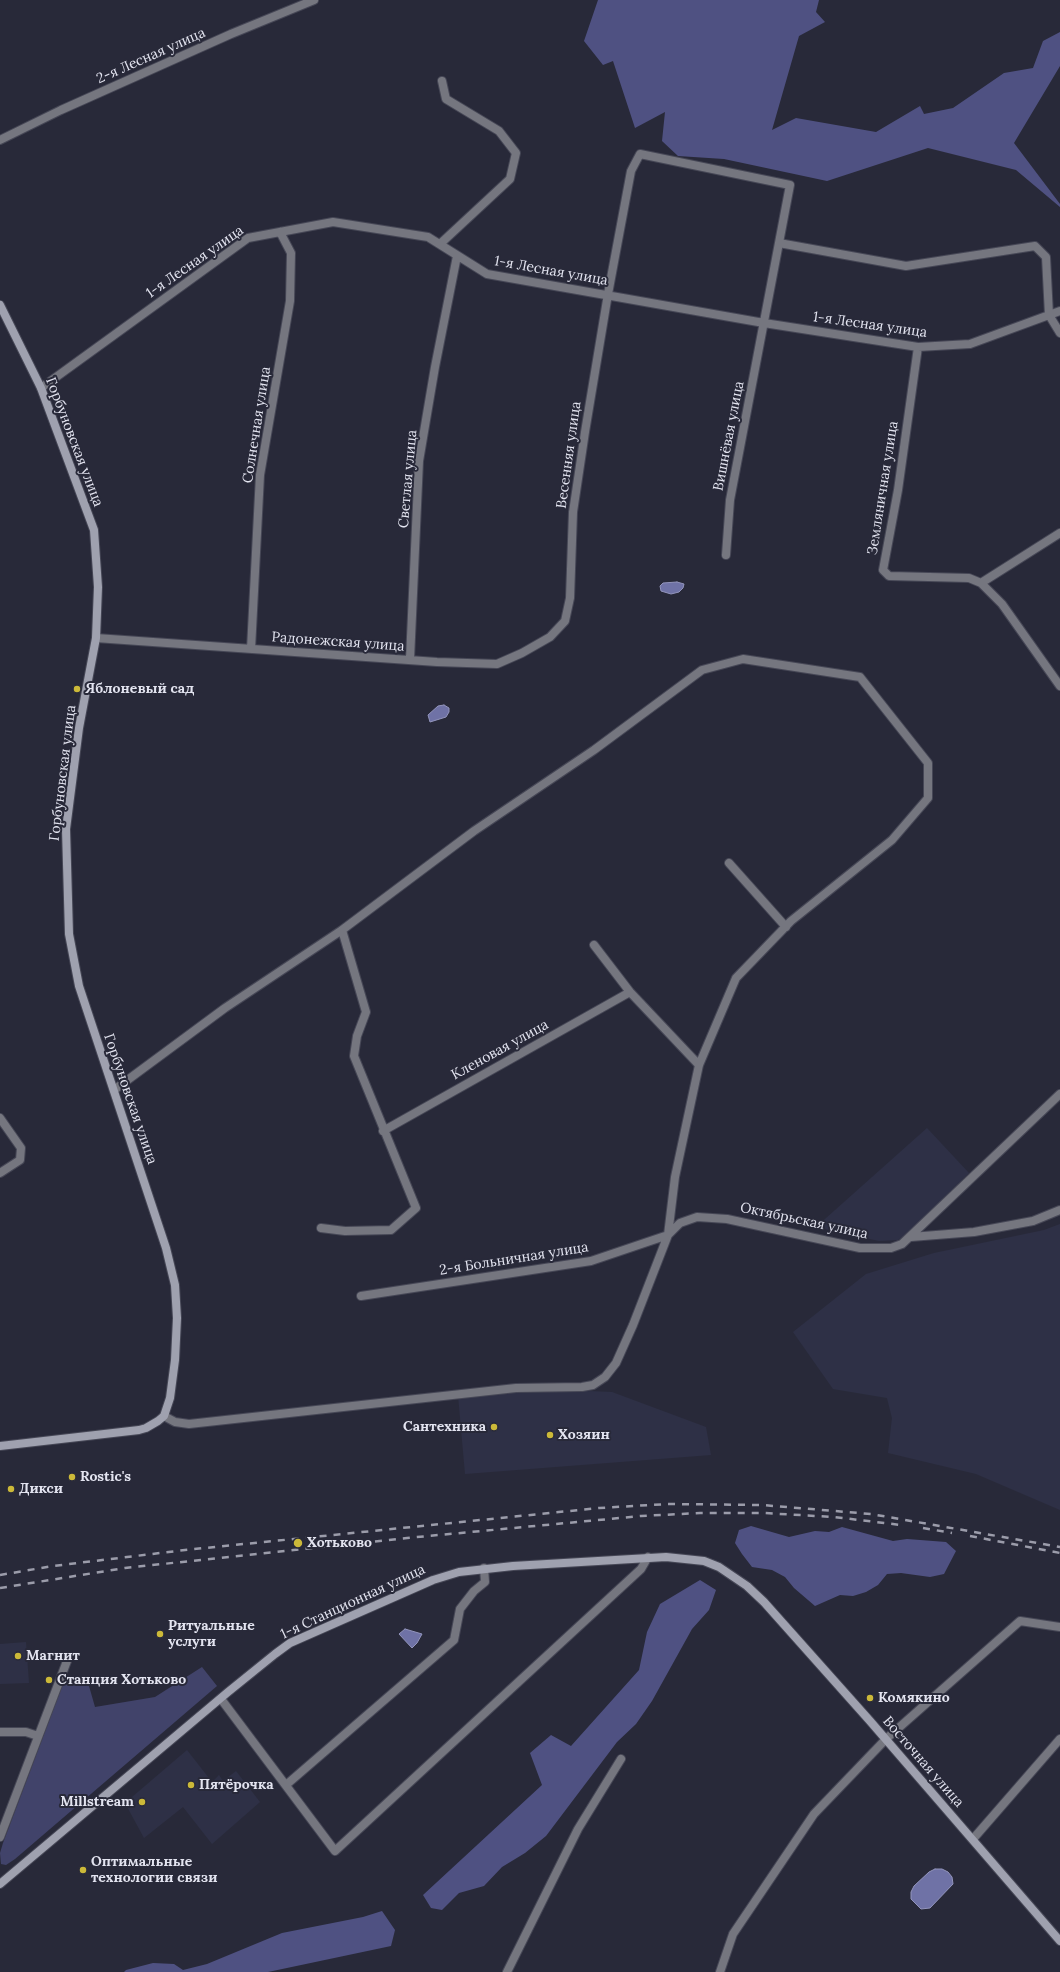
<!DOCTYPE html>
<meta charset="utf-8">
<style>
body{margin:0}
canvas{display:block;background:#282939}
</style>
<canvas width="1060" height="1972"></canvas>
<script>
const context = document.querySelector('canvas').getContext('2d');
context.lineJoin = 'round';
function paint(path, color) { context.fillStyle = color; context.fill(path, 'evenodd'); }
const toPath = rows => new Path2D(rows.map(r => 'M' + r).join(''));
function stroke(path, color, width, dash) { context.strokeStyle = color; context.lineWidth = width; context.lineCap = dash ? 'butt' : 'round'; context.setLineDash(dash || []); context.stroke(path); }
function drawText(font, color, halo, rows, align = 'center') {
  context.font = font + ' Lora,serif'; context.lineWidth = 4; context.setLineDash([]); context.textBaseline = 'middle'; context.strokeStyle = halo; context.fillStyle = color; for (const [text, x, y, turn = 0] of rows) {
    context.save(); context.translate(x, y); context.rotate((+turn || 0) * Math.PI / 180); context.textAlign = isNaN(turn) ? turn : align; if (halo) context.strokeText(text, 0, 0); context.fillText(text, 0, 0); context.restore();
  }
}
paint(toPath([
 [927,1128,969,1173,907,1234,898,1240,879,1241,816,1227],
 [1060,1224,1060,1510,976,1474,888,1453,892,1418,887,1398,833,1389,793,1332,866,1274,934,1253,1044,1230],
 [516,1388,612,1392,706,1427,711,1455,465,1474,458,1395],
 [26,1642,29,1683,0,1684,0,1644],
 [187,1750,212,1782,219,1775,223,1781,236,1771,260,1802,212,1844,183,1807,144,1838,125,1803]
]), '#2e3046');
paint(toPath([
 [202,1667,217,1686,15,1859,6,1865,1,1864,0,1853,3,1843,66,1676,73,1685,89,1686,95,1707,155,1697]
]), '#41436a');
paint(toPath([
 [598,0,819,0,816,12,825,22,799,36,772,130,796,118,876,132,920,106,924,114,953,108,1004,73,1033,68,1043,41,1060,32,1060,66,1014,143,1060,204,1060,207,1016,170,928,148,827,181,724,159,678,156,662,141,665,112,635,128,613,61,603,65,584,41],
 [751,1526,789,1537,815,1531,829,1532,842,1527,893,1541,907,1539,946,1542,956,1551,944,1574,930,1577,901,1573,887,1574,878,1585,866,1592,853,1596,840,1595,815,1606,794,1588,785,1577,772,1570,752,1567,742,1554,735,1543,739,1530],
 [700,1580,716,1590,709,1610,692,1629,652,1701,636,1724,617,1742,546,1836,525,1853,502,1867,484,1886,459,1893,442,1910,431,1908,423,1895,542,1785,530,1753,551,1735,571,1746,639,1670,647,1632,660,1604],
 [382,1911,395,1930,391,1946,268,1972,124,1972,126,1970,153,1963,174,1964,183,1970,207,1964,282,1933,363,1917]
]), '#4f5182');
const water = toPath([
 [677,582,684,584,683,588,679,592,671,594,661,591,660,586,663,583,677,582],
 [444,705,449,708,449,712,446,717,430,722,428,715,438,706,444,705],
 [405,1629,422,1634,417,1643,412,1648,399,1634,405,1629],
 [935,1869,942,1869,948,1872,952,1877,953,1884,930,1908,921,1909,911,1899,911,1892,914,1886,929,1872,935,1869]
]);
paint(water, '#6f72a6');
stroke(water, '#9294bc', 1);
const street = toPath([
 [0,140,61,110,231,34,314,0],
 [779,243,906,266,1035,246,1046,257,1049,315,1060,333],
 [440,244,510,179,516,153,499,131,446,99,442,81],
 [918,347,898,490,883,570,889,576,969,578,981,583,1002,604,1060,686],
 [41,388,248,238,333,222,428,237,487,274,764,323,918,347,970,344,1060,311],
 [981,583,1060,533],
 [96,638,437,662,497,664,522,653,550,637,565,621,570,598,573,512,585,432,608,294,631,171,640,154,790,185,730,500,726,555],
 [251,649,260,475,290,301,291,253,280,232],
 [410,659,419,461,435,367,457,256],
 [729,863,786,927],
 [594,945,630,992,699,1065],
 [114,1090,225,1008,342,930,474,831,594,750,702,670,743,659,860,677,928,763,928,798,892,840,791,921,736,978,699,1065,675,1177,668,1235,591,1261,361,1296],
 [0,1118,21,1148,20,1160,0,1173],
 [383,1131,630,992],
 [321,1228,345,1231,391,1230,416,1208,354,1056,357,1036,366,1012,342,930],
 [911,1237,974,1232,1033,1221,1060,1210],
 [164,1416,175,1422,189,1424,516,1388,582,1387,593,1385,605,1377,616,1363,633,1325,668,1235,680,1223,697,1217,727,1219,860,1248,891,1248,902,1244,1060,1094],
 [221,1699,335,1851,641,1569,648,1557],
 [0,1732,26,1732,38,1736],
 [286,1785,454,1640,460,1609,474,1591,485,1582,484,1568],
 [0,1837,67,1661],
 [973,1839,1060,1739],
 [507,1972,578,1829,621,1759],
 [720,1972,733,1934,814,1814,886,1739,1020,1621,1060,1627]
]);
const secondary = toPath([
 [0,305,41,388,94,530,98,587,96,638,79,728,66,829,69,934,79,986,166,1248,175,1285,177,1318,175,1360,170,1398,164,1416,158,1421,146,1428,139,1430,0,1446],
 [0,1884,228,1692,275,1654,290,1643,433,1580,459,1572,513,1566,666,1557,704,1561,719,1567,747,1586,764,1602,870,1721,1060,1941]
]);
stroke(street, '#464756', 10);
stroke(secondary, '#464756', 10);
stroke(street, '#75767f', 8);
stroke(secondary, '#9fa1af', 8);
stroke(toPath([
 [923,1528,952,1533],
 [970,1536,1060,1553],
 [0,1575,53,1566,185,1550,599,1508,668,1504,762,1505,871,1514,1060,1547],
 [0,1588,125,1568,407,1538,641,1516,700,1513,764,1513,834,1517,901,1525]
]), '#9b9caa', 2.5, [7, 7]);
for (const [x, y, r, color] of [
 [77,689,4,"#ccb939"],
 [494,1427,4,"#ccb939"],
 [550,1435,4,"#ccb939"],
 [72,1477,4,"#ccb939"],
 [11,1489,4,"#ccb939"],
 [298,1543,5,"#ccb939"],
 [160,1634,4,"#ccb939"],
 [18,1656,4,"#ccb939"],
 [49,1680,4,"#ccb939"],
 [870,1698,4,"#ccb939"],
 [191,1785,4,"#ccb939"],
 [142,1802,4,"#ccb939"],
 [83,1870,4,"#ccb939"]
]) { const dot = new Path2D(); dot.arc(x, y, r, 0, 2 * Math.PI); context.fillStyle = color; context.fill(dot); stroke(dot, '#282939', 1.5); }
drawText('14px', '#e3e4f0', '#282939', [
 ["2-я Лесная улица",151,56,-24],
 ["1-я Лесная улица",195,262,-35],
 ["1-я Лесная улица",551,271,10],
 ["1-я Лесная улица",870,325,8],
 ["Солнечная улица",257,425,-81],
 ["Вишнёвая улица",729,436,-79],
 ["Горбуновская улица",74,442,69],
 ["Весенняя улица",569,455,-82],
 ["Светлая улица",408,479,-85],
 ["Земляничная улица",883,488,-81],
 ["Радонежская улица",338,642,4],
 ["Горбуновская улица",63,773,-83],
 ["Кленовая улица",500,1050,-29],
 ["Горбуновская улица",130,1099,71],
 ["Октябрьская улица",804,1221,12],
 ["2-я Больничная улица",514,1259,-9],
 ["1-я Станционная улица",353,1602,-25],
 ["Восточная улица",923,1762,49]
]);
drawText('bold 14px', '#e3e4f0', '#282939', [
 ["Яблоневый сад",85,689],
 ["Сантехника",486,1427,"right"],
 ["Хозяин",558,1435],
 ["Rostic's",80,1477],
 ["Дикси",19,1489],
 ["Хотьково",307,1543],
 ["Ритуальные",168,1626],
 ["услуги",168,1642],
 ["Магнит",26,1656],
 ["Станция Хотьково",57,1680],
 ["Комякино",878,1698],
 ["Пятёрочка",199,1785],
 ["Millstream",134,1802,"right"],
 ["Оптимальные",91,1862],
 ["технологии связи",91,1878]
], 'left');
</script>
